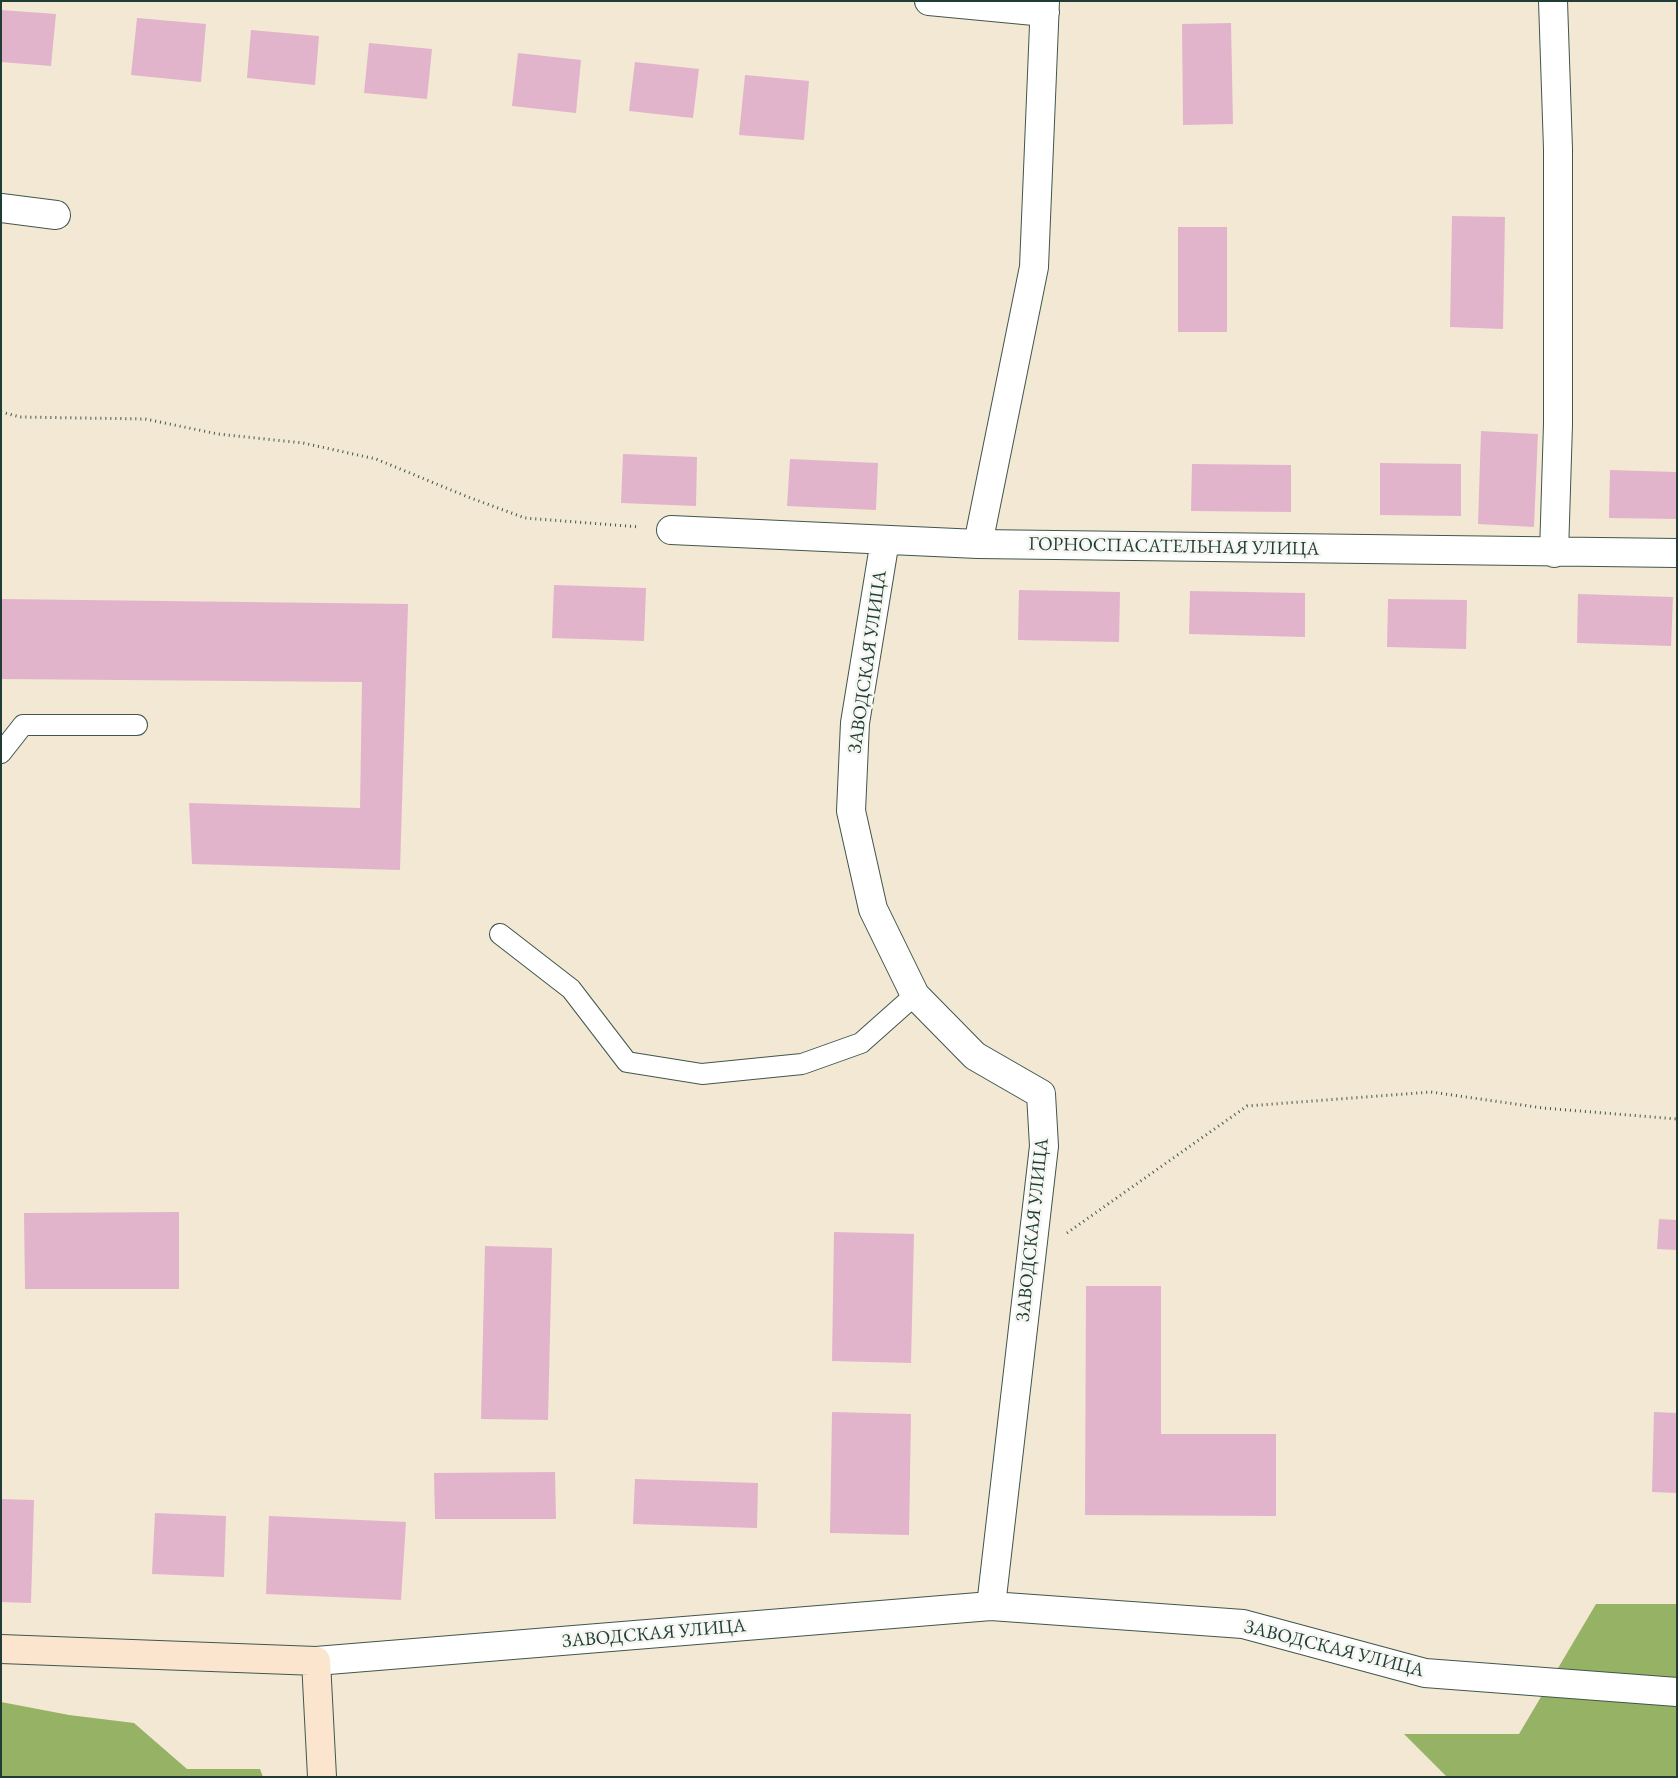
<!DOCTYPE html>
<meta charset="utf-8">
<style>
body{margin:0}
#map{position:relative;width:1678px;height:1778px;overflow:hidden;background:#f3e8d4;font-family:"EB Garamond",serif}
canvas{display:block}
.frame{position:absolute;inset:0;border:2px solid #1f3d34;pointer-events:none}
</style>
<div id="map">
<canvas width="1678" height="1778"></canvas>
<div class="frame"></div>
</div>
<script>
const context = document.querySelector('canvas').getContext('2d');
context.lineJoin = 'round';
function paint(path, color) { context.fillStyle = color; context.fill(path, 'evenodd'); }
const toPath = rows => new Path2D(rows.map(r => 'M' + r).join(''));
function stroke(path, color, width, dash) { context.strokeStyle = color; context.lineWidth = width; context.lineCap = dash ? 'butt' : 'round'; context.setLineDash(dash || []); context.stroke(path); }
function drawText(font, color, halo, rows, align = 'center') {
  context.font = font + ' "EB Garamond",serif'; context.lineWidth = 5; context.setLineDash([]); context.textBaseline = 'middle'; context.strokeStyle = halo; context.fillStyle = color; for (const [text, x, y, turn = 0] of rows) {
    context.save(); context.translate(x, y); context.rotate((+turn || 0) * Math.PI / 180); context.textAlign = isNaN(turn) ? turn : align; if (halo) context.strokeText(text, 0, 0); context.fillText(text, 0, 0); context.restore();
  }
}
paint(toPath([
 [1596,1604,1677,1604,1677,1777,1447,1777,1404,1734,1519,1734],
 [1,1702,69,1715,134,1723,187,1769,260,1769,263,1777,1,1777]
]), '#95b265');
paint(toPath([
 [1,10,56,14,51,66,1,62],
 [137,18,206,24,201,82,131,75],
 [1231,23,1233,124,1183,125,1182,24],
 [251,30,319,36,315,85,247,78],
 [369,43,432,49,427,99,364,93],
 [518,53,581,60,576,113,512,106],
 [635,62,699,69,693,118,629,111],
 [745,75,809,81,804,140,739,135],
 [1452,216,1505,217,1503,329,1450,327],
 [1178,227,1227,227,1227,332,1178,332],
 [1481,431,1538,434,1534,527,1478,524],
 [623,454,697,457,696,506,621,503],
 [790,459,878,463,876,510,787,506],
 [1380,463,1461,464,1461,516,1380,515],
 [1192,464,1291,465,1291,512,1191,511],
 [1610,470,1677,472,1677,519,1609,518],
 [554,585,646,588,644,641,552,638],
 [1019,590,1120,592,1119,642,1018,640],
 [1190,591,1305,593,1305,637,1189,634],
 [1578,594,1673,597,1671,646,1577,643],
 [1,599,408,604,400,870,192,864,189,803,360,808,362,682,1,679],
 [1388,599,1467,600,1466,649,1387,647],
 [179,1212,179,1289,25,1289,24,1213],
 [1659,1219,1677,1220,1677,1250,1657,1249],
 [834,1232,914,1234,911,1363,832,1361],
 [485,1246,552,1248,548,1420,481,1419],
 [1086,1286,1161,1286,1161,1434,1276,1434,1276,1516,1085,1515],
 [832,1412,911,1414,909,1535,830,1533],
 [1654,1412,1677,1413,1677,1493,1652,1492],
 [555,1472,556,1519,435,1519,434,1473],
 [635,1479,758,1483,757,1528,633,1524],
 [1,1499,34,1500,31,1603,1,1602],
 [155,1513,226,1516,224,1577,152,1574],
 [269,1516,406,1522,401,1600,266,1594]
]), '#e2b4cb');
const lane = toPath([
 [1,753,23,725,137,725],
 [500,934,571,989,627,1062,702,1074,802,1064,861,1043,915,995]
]);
const street = toPath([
 [929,1,1045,12],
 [1553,1,1558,149,1558,424,1554,553],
 [1,208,56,215],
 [671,530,978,544,1677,553],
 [885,540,855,723,851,811,873,909,915,995,975,1056,1041,1094,1044,1146,991,1606],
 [978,544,1034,267,1045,1],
 [316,1661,991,1606,1243,1624,1425,1673,1677,1692]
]);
const secondary = toPath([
 [1,1649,316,1661,322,1777]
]);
stroke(lane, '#3f574c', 22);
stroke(street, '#3f574c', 30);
stroke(secondary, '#3f574c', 30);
stroke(toPath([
 [1,412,20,417,145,419,218,434,303,443,376,459,468,497,525,518,640,527],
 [1067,1233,1247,1106,1431,1092,1543,1108,1677,1119]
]), '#3f574c', 3, [1, 4]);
stroke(lane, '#fff', 20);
stroke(street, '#fff', 28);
stroke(secondary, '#fbe5cf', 28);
drawText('19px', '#1f3d34', '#f6f6f2', [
 ["ГОРНОСПАСАТЕЛЬНАЯ УЛИЦА",1174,547,1],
 ["ЗАВОДСКАЯ УЛИЦА",868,662,-82],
 ["ЗАВОДСКАЯ УЛИЦА",1033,1230,-84],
 ["ЗАВОДСКАЯ УЛИЦА",654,1634,-5],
 ["ЗАВОДСКАЯ УЛИЦА",1334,1649,14]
]);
</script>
